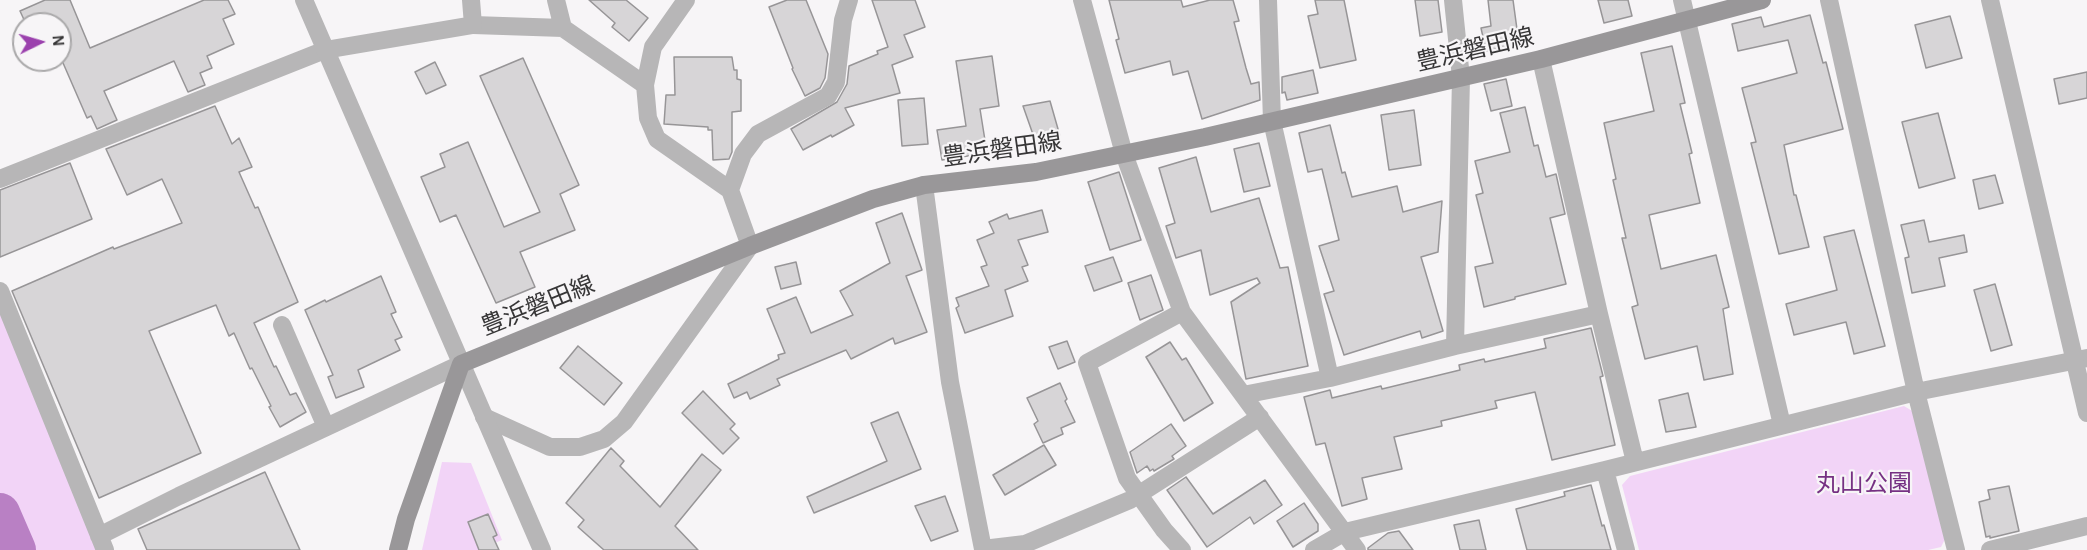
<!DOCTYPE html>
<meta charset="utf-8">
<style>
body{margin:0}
#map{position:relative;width:2087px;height:550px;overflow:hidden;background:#f7f5f7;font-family:"Alegreya Sans",sans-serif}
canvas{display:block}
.north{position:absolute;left:12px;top:12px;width:60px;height:60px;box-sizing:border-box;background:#f7f5f7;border:2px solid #aaa9aa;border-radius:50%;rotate:85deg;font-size:16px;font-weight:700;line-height:24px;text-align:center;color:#373637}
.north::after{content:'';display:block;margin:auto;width:21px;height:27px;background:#9b41ad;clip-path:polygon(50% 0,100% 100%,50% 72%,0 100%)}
</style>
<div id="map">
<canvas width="2087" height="550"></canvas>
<div class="north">N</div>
</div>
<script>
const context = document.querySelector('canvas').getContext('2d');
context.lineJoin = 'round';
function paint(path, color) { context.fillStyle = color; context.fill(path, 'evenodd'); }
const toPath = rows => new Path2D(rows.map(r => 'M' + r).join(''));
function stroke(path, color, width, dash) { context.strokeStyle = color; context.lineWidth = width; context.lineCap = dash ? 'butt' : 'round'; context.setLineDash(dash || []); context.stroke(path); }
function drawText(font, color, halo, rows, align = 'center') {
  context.font = font + ' "Alegreya Sans","Noto Sans JP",sans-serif'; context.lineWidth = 4.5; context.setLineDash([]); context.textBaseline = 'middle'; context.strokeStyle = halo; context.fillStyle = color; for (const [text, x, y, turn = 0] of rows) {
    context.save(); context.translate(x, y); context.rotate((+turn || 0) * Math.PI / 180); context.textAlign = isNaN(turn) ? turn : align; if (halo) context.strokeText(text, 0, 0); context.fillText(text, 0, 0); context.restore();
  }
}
paint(toPath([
 [0,301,99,550,0,550],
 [1904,406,1914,412,1946,537,1941,547,1928,550,1639,550,1622,485,1630,476],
 [442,462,471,463,502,540,478,550,422,550]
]), '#f2d4f7');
stroke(toPath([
 [0,513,16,550]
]), '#b980c4', 40);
const building = toPath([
 [45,0,70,0,90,48,204,0,228,0,235,14,223,19,234,44,207,56,212,68,200,73,205,85,188,92,174,61,104,91,117,120,97,129,91,116,87,118,60,56,60,24,26,24,20,11,45,0],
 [589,0,626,0,648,18,629,41,612,27,615,23,589,0],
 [787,0,806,0,828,54,825,78,820,88,805,96,792,69,793,68,769,7,787,0],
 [872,0,915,0,925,27,904,35,913,57,892,65,900,93,845,108,854,125,832,137,831,135,803,150,791,129,837,102,847,84,849,66,878,54,877,51,888,47,872,0],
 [1109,0,1181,0,1183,7,1210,0,1233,0,1239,21,1234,22,1246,68,1251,84,1259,82,1260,100,1202,119,1188,71,1173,75,1170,61,1125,73,1116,40,1119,39,1109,0],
 [1315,0,1344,0,1356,60,1320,68,1308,16,1318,14,1315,0],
 [1415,0,1438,0,1442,32,1420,36,1415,0],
 [1488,0,1513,0,1519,44,1486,51,1481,28,1491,26,1488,0],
 [1598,0,1628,0,1632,16,1604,23,1598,0],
 [1810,15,1823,63,1826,62,1843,129,1784,145,1794,195,1796,195,1809,247,1779,254,1751,143,1756,142,1742,88,1797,73,1788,40,1738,51,1732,24,1761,17,1764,27,1810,15],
 [1950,16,1962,58,1926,68,1915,25,1950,16],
 [1672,46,1685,103,1680,104,1692,153,1689,154,1700,203,1649,215,1661,269,1716,255,1729,307,1723,309,1733,374,1704,380,1697,346,1645,359,1632,307,1638,305,1622,238,1626,238,1613,180,1616,179,1604,123,1654,111,1641,53,1672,46],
 [992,56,999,106,980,109,987,153,942,160,937,130,966,126,956,61,992,56],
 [674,57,732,57,734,70,737,70,737,79,741,80,741,111,732,112,732,152,729,159,713,160,712,130,708,130,708,127,664,124,666,95,675,95,674,57],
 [523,58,579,185,560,194,575,230,520,252,535,287,496,303,456,215,440,222,421,177,445,167,440,154,468,142,504,227,540,212,480,76,523,58],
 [435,62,446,85,426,94,415,72,435,62],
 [1313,70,1318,93,1287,100,1285,92,1282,93,1282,77,1313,70],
 [2087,72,2087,98,2059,104,2054,79,2087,72],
 [1506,79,1512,106,1491,111,1484,84,1506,79],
 [924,98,928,144,902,146,898,100,924,98],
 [1050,101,1060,136,1036,143,1023,106,1050,101],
 [215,106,232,144,239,138,252,167,239,172,255,208,258,207,298,302,254,323,274,367,276,366,290,395,296,393,306,412,280,427,269,407,271,406,252,368,250,369,234,333,229,336,216,305,149,331,201,453,99,498,12,291,113,247,114,249,182,223,162,179,127,195,106,149,215,106],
 [1525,107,1534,146,1538,145,1546,177,1556,174,1565,214,1550,218,1566,284,1515,297,1515,299,1484,307,1475,267,1493,263,1476,195,1483,193,1475,161,1510,152,1500,113,1525,107],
 [1414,110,1421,165,1389,170,1381,115,1414,110],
 [1938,113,1955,178,1919,188,1902,122,1938,113],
 [1330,125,1342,173,1345,172,1352,197,1397,186,1403,212,1442,201,1438,252,1421,257,1443,331,1422,338,1420,331,1344,355,1324,294,1334,291,1319,246,1339,240,1322,169,1308,172,1299,133,1330,125],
 [1259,143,1270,186,1244,192,1234,149,1259,143],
 [1196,157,1211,212,1259,198,1280,268,1288,267,1308,366,1246,379,1231,302,1260,283,1257,278,1210,295,1201,250,1176,258,1166,226,1175,223,1159,168,1196,157],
 [70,163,92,219,0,257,0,190,70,163],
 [1119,172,1141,240,1110,250,1088,182,1119,172],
 [1995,175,2003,203,1979,209,1973,180,1995,175],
 [1042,210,1048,232,1018,240,1028,265,1022,267,1028,281,1005,290,1013,316,965,333,956,308,959,306,956,298,989,286,981,267,987,265,977,240,994,233,989,222,1007,214,1009,219,1042,210],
 [902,213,922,270,906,276,927,332,895,344,893,338,851,359,846,350,777,379,780,385,750,399,747,392,734,398,728,384,779,359,778,355,785,353,767,309,796,297,811,333,853,315,840,291,890,263,876,223,902,213],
 [1924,220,1929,242,1964,235,1967,252,1939,258,1945,286,1912,293,1905,258,1909,257,1901,225,1924,220],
 [1854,230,1885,346,1854,354,1846,322,1794,335,1786,304,1837,290,1824,237,1854,230],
 [1113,257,1122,281,1094,291,1085,266,1113,257],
 [796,262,801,284,781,289,775,267,796,262],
 [1151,275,1163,310,1140,320,1128,283,1151,275],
 [381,276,396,312,391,314,402,337,395,340,400,350,358,370,364,387,336,398,328,377,333,375,305,310,325,300,326,302,381,276],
 [1995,284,2012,345,1991,351,1974,290,1995,284],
 [1591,328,1603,376,1600,377,1615,445,1552,460,1535,392,1495,401,1497,408,1441,421,1442,426,1394,437,1402,469,1362,478,1367,499,1342,506,1325,443,1316,445,1304,397,1330,390,1332,398,1381,386,1382,389,1460,370,1459,365,1484,359,1485,362,1546,348,1544,339,1591,328],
 [1067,341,1075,362,1058,369,1049,347,1067,341],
 [1170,342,1182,360,1186,358,1213,403,1184,421,1146,357,1170,342],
 [578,346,622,383,604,405,560,368,578,346],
 [1060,383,1067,399,1065,401,1075,422,1061,428,1063,434,1043,443,1034,424,1038,421,1027,398,1060,383],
 [703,391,735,424,730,429,739,438,723,454,682,413,703,391],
 [1688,393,1696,427,1666,432,1659,400,1688,393],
 [898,412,921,469,814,513,807,497,887,461,871,423,898,412],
 [1171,424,1186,446,1172,456,1174,459,1154,471,1153,469,1150,471,1147,466,1137,473,1130,452,1171,424],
 [1044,445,1056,465,1005,495,993,475,1044,445],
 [611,448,624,461,620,466,660,507,702,454,721,470,675,526,698,550,604,550,578,527,584,520,566,503,611,448],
 [265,472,300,550,147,550,138,529,265,472],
 [1186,477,1213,514,1265,480,1282,505,1254,524,1250,517,1207,547,1167,490,1186,477],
 [1591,485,1602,526,1604,525,1611,550,1527,550,1516,509,1565,496,1564,492,1591,485],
 [2009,486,2019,531,1990,538,1990,536,1986,537,1979,502,1990,499,1988,490,2009,486],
 [945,496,958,531,931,541,915,506,945,496],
 [1304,503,1318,524,1318,531,1293,547,1277,521,1304,503],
 [488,514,497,535,493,537,499,550,479,550,468,522,488,514],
 [1479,520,1486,550,1460,550,1454,525,1479,520],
 [1399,531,1413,550,1368,550,1368,548,1388,533,1399,531]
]);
paint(building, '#d7d5d7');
stroke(building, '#979597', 1.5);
stroke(toPath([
 [556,0,563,28],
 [1082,0,1124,154,1182,312,1357,550],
 [1268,0,1272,121,1330,378],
 [1453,0,1461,78,1455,346],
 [1682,0,1782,425],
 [1829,0,1916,392,1956,550],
 [473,25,563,28,645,85],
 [0,179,325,50],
 [924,185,950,382,983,549,1025,544,1130,500,1260,417],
 [730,190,743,154,758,134,828,96,836,82,843,20,849,0],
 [0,291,105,550],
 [1182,312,1087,363,1127,478,1164,530,1182,550],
 [1599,314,1635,462],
 [282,325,326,427],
 [1243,395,1330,378,1455,346,1599,314,1541,59],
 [484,417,550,447,580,447,604,439,624,422,750,246,730,190,657,139,648,118,645,85,653,47,686,0],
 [1605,470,1626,550],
 [99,536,179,496,461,364],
 [1314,550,1345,532,1605,470,1916,392,2087,358],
 [1990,550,2087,526]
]), '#b7b6b7', 18);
stroke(toPath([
 [304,0,542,550],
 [1990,0,2087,413],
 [325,50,473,25,471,0]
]), '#b7b6b7', 18);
stroke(toPath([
 [398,550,406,519,461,364,750,246,873,199,924,185,1036,172,1205,137,1541,59,1762,0]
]), '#999799', 18);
drawText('24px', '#373637', '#f7f5f7', [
 ["豊浜磐田線",1475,50,-13],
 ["豊浜磐田線",1002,150,-8],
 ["豊浜磐田線",538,306,-22]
]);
drawText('24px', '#763183', '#f7f5f7', [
 ["丸山公園",1864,484]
]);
</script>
